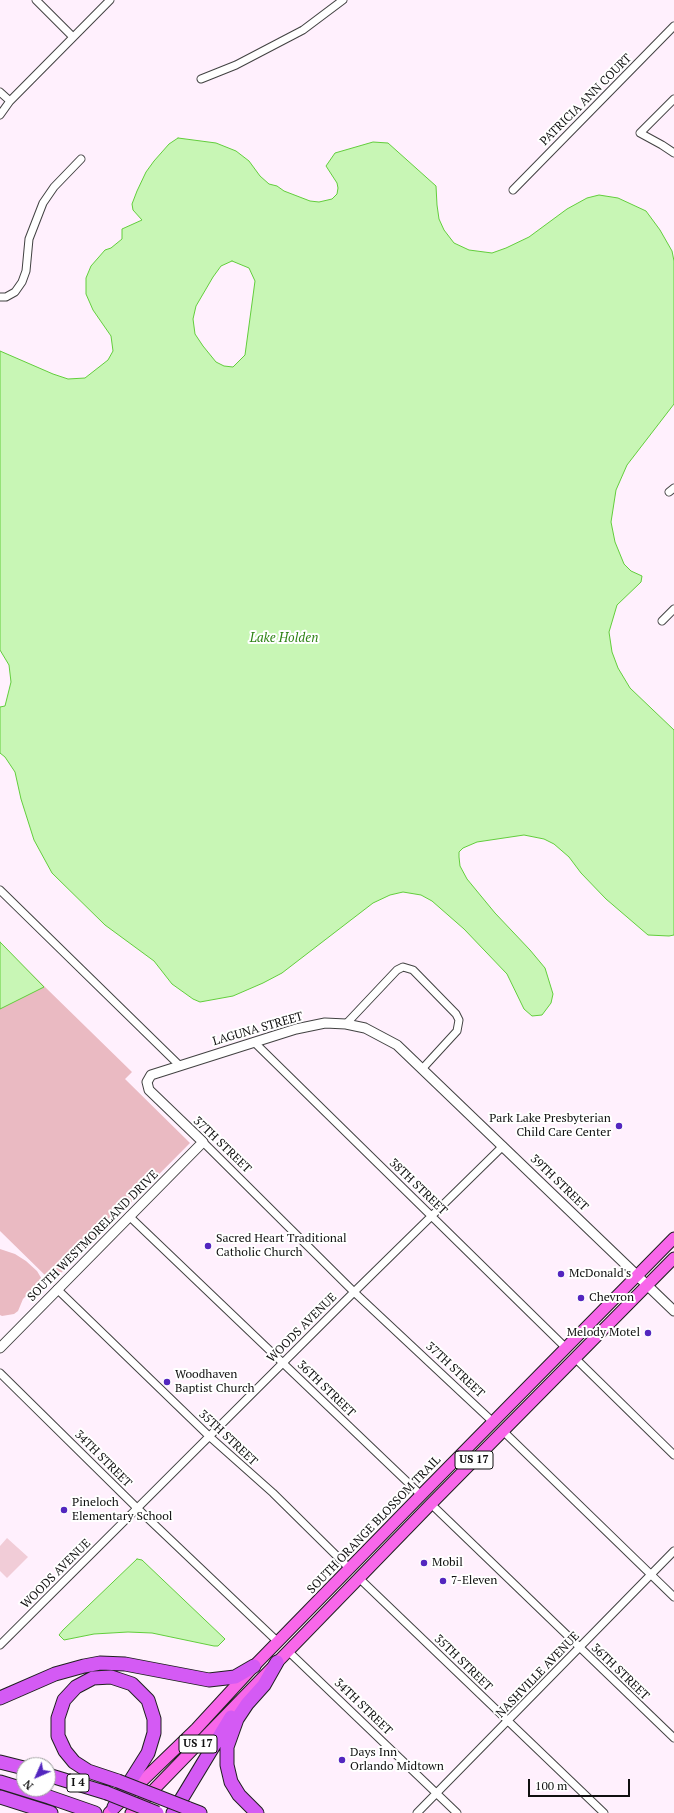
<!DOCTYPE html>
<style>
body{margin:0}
#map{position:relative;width:674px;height:1813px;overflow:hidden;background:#fff0fd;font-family:"PT Serif",serif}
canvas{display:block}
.north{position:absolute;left:16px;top:1757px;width:40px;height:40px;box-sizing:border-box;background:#fff;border:1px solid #9f9f9f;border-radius:50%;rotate:225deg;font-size:11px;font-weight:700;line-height:16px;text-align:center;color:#0f0f0f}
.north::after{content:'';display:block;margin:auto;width:14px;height:18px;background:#5326bf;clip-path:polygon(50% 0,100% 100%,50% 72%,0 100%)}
.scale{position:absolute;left:528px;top:1779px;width:102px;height:18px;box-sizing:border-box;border:2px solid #0f0f0f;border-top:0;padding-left:5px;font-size:12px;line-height:14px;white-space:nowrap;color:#0f0f0f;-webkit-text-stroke:3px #fff;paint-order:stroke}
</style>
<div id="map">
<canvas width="674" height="1813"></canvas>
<div class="north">N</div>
<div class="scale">100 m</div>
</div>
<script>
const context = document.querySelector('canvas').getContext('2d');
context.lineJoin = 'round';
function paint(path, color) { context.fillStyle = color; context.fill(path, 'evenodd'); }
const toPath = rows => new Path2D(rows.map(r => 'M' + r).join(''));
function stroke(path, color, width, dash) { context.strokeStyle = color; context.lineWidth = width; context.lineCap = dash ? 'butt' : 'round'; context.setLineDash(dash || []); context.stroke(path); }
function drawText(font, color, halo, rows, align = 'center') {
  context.font = font + ' "PT Serif",serif'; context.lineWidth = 4; context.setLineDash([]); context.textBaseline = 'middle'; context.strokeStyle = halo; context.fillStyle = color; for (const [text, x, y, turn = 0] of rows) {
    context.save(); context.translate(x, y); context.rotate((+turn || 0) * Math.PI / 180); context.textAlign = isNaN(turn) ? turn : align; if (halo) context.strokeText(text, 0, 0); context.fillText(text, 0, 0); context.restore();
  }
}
paint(toPath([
 [0,943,132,1072,125,1079,190,1143,52,1282,0,1231],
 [0,1249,15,1254,26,1261,37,1271,43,1281,42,1285,39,1289,27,1295,23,1299,18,1311,14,1314,2,1316,0,1315]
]), '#eabac2');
paint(toPath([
 [7,1538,28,1557,7,1578,0,1571,0,1546]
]), '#f1ccd7');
const water = toPath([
 [178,138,216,143,236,151,249,161,260,176,269,184,277,186,284,191,310,201,319,202,332,199,337,194,338,188,337,183,326,166,335,153,373,142,388,143,436,186,437,205,439,219,444,230,454,243,469,250,492,253,506,248,529,237,567,209,587,198,599,195,618,198,646,211,660,230,672,251,674,261,674,404,627,465,616,490,611,522,615,542,624,564,631,571,642,576,641,582,617,605,609,632,612,652,618,668,630,688,674,730,674,935,669,936,648,935,606,899,581,873,569,857,554,844,544,839,524,835,477,842,463,848,459,852,459,857,460,866,467,879,495,913,530,950,545,968,553,994,551,1003,542,1015,532,1016,524,1009,507,974,464,929,432,901,421,895,403,892,390,895,373,903,282,973,263,983,233,996,200,1002,193,999,172,984,154,961,105,925,52,873,34,840,21,799,15,772,5,757,0,753,0,707,5,706,11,682,9,665,0,650,0,351,53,374,68,379,85,378,108,360,113,351,111,336,93,310,86,294,86,278,91,266,105,250,111,248,122,239,122,229,142,220,133,210,132,204,137,191,146,172,154,161,169,144,178,138],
 [232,261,249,268,255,281,245,355,233,367,224,366,216,362,203,346,195,334,193,319,196,306,213,277,221,266,232,261],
 [0,942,44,987,0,1009,0,942],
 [137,1559,142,1560,225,1639,218,1646,214,1646,152,1633,128,1632,94,1634,64,1640,59,1635,63,1630,137,1559]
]);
paint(water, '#c8f6b5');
stroke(water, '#62cd3c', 1);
const minor = toPath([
 [36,0,73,37],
 [201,79,236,65,303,30,343,0],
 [0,92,10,101],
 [674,99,640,133,662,145,674,153],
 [0,115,10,101,110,0],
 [513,190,674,26],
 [0,297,6,297,15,292,22,282,26,271,29,239,43,203,54,187,81,159],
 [669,492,674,488],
 [662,621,674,609],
 [0,890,179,1065],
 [346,1024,397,970,403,967,413,970,456,1014,459,1020,457,1031,423,1068],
 [254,1042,566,1348],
 [203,1142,354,1292,493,1422],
 [129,1216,421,1495],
 [57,1289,210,1437,273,1493,350,1569],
 [575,1358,674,1455],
 [0,1373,137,1508,278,1642],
 [503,1431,674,1597],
 [431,1504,674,1738],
 [360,1579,604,1813],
 [0,1645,354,1292,503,1146],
 [288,1651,457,1813],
 [417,1813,674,1551]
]);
const tertiary = toPath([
 [0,1348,203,1142,149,1090,147,1082,151,1075,296,1029,325,1023,346,1024,365,1028,397,1045,674,1311]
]);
const primary = toPath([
 [109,1813,196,1729,254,1666,421,1495,674,1238],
 [131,1813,431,1504,674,1258]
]);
const motorway = toPath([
 [0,1698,55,1674,84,1666,100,1663,125,1664,209,1680,235,1677,254,1666],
 [0,1762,24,1768],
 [48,1775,107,1793],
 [0,1782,49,1797,95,1813],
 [0,1797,51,1813],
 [114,1807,148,1753,154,1733,154,1719,148,1700,132,1684,111,1677,93,1678,76,1687,64,1700,58,1718,58,1736,65,1751,74,1762,88,1771,118,1781],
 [187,1808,200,1813],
 [173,1813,231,1717],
 [257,1813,239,1795,231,1782,227,1765,227,1747,237,1719,247,1704,264,1685,277,1662]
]);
stroke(minor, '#424242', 9);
stroke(tertiary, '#424242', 11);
stroke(primary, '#202020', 13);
stroke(motorway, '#202020', 15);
stroke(minor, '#fff', 7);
stroke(tertiary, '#fff', 9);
stroke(primary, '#f867ea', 11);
stroke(motorway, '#d45af4', 13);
const motorwayBridge = toPath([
 [118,1781,187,1808],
 [107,1793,157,1813]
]);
stroke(motorwayBridge, '#202020', 15, []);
stroke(motorwayBridge, '#d45af4', 13);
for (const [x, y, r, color] of [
 [619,1126,4,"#5326bf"],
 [208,1246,4,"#5326bf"],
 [561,1274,4,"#5326bf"],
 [581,1298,4,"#5326bf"],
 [648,1333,4,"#5326bf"],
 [167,1382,4,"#5326bf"],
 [64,1510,4,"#5326bf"],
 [424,1563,4,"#5326bf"],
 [443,1581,4,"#5326bf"],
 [342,1760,4,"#5326bf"]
]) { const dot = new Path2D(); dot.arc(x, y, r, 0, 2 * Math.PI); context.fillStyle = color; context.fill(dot); stroke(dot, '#fff', 1.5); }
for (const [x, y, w] of [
 [474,1460,38],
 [198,1744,38],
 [78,1783,22]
]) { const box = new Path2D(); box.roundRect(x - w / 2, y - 9, w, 18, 3); context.fillStyle = '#fff'; context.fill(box); stroke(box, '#0f0f0f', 1); }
drawText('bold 11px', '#0f0f0f', null, [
 ["US 17",474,1460],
 ["US 17",198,1744],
 ["I 4",78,1783]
]);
drawText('12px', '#0f0f0f', '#fff', [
 ["PATRICIA ANN COURT",586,100,-45],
 ["LAGUNA STREET",258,1029,-16],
 ["37TH STREET",222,1145,44],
 ["39TH STREET",559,1183,44],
 ["38TH STREET",418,1187,44],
 ["SOUTH WESTMORELAND DRIVE",93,1236,-45],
 ["WOODS AVENUE",302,1328,-45],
 ["37TH STREET",455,1370,43],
 ["36TH STREET",326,1389,44],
 ["35TH STREET",228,1438,43],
 ["34TH STREET",103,1459,45],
 ["SOUTH ORANGE BLOSSOM TRAIL",374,1525,-46],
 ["WOODS AVENUE",56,1574,-45],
 ["35TH STREET",463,1663,44],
 ["36TH STREET",620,1672,44],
 ["NASHVILLE AVENUE",538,1675,-46],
 ["34TH STREET",363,1707,44]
]);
drawText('12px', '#0f0f0f', '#fff', [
 ["Park Lake Presbyterian",611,1119,"right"],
 ["Child Care Center",611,1133,"right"],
 ["Sacred Heart Traditional",216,1239],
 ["Catholic Church",216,1253],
 ["McDonald's",569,1274],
 ["Chevron",589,1298],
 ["Melody Motel",640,1333,"right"],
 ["Woodhaven",175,1375],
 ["Baptist Church",175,1389],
 ["Pineloch",72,1503],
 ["Elementary School",72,1517],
 ["Mobil",432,1563],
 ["7-Eleven",451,1581],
 ["Days Inn",350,1753],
 ["Orlando Midtown",350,1767]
], 'left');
drawText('italic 13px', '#2f8416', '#fff', [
 ["Lake Holden",284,638]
]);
</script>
